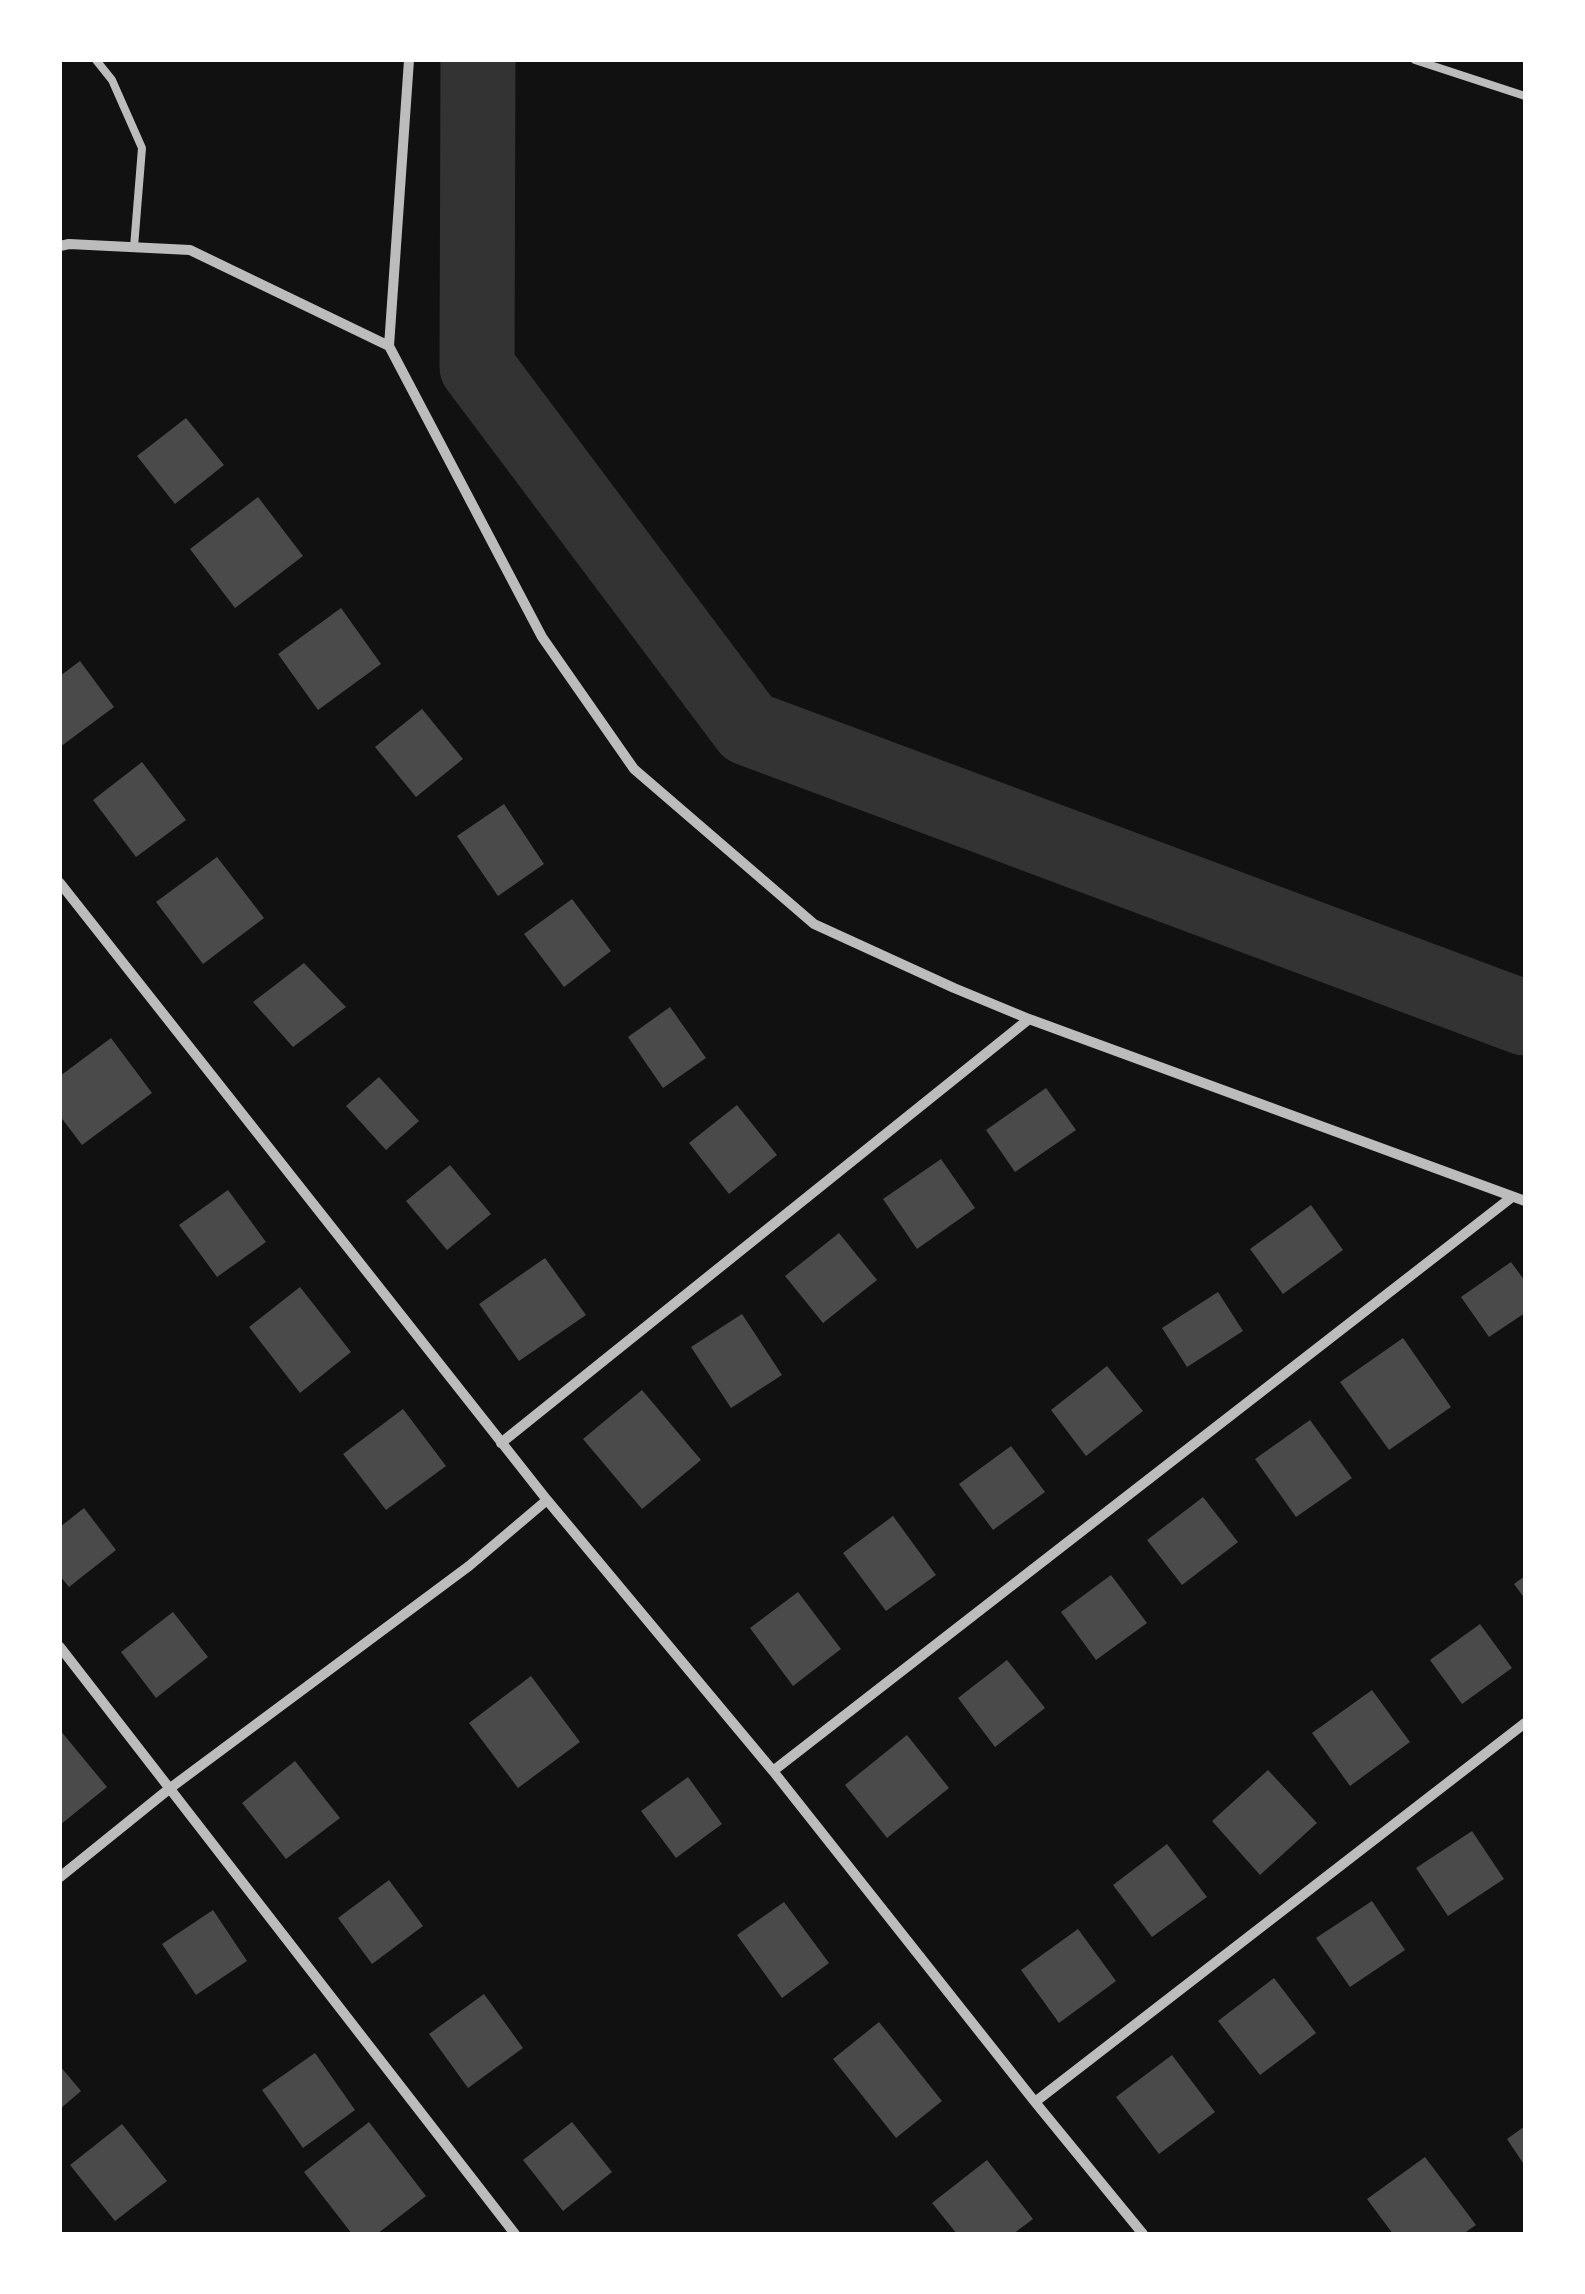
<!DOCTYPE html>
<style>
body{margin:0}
#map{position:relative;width:1585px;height:2294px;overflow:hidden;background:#111;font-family:"Times New Roman",serif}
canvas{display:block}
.frame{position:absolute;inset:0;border:62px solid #fff;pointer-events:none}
</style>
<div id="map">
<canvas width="1585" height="2294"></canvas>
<div class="frame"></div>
</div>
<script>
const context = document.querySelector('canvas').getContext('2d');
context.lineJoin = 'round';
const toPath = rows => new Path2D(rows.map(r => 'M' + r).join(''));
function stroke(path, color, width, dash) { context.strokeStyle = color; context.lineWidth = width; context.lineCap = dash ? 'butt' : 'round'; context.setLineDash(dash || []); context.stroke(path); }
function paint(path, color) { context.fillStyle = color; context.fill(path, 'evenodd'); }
stroke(toPath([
 [478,60,477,367,748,728,1525,1018]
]), '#333', 75);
paint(toPath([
 [186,418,224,465,175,504,137,456],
 [258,497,303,556,235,608,190,549],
 [341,608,381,664,318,710,278,654],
 [80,661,114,707,60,747,60,676],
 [422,709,463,759,416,797,375,747],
 [142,762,186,820,136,857,93,800],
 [504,804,544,864,498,896,457,836],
 [217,857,264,918,203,964,156,902],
 [572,899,611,951,564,987,524,934],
 [304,963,346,1007,293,1047,253,1002],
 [670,1007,706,1058,663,1088,628,1037],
 [111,1038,152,1093,82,1145,60,1116,60,1076],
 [379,1077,419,1121,386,1150,346,1106],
 [1046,1088,1076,1130,1015,1172,986,1130],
 [737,1105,777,1155,729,1194,689,1143],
 [941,1159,975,1208,917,1249,883,1199],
 [450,1165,491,1214,447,1250,406,1201],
 [228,1190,266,1242,217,1277,179,1225],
 [1311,1205,1343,1250,1283,1294,1250,1249],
 [839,1233,877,1280,823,1323,785,1276],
 [545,1258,586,1315,519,1361,479,1304],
 [1511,1262,1525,1281,1525,1313,1489,1337,1461,1297],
 [300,1287,351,1352,300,1393,249,1327],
 [1218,1292,1243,1331,1187,1367,1162,1328],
 [742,1314,782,1375,731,1408,691,1347],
 [1403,1338,1451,1407,1389,1450,1340,1382],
 [1107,1366,1143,1411,1086,1456,1051,1410],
 [642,1390,701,1460,642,1509,583,1439],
 [403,1409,446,1466,386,1510,343,1454],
 [1310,1420,1352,1478,1296,1517,1255,1459],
 [1011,1446,1045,1492,993,1530,959,1484],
 [1203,1497,1238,1542,1182,1585,1147,1540],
 [84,1508,116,1550,69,1587,60,1576,60,1527],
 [893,1516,936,1575,886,1611,843,1553],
 [1111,1575,1147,1623,1096,1660,1061,1612],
 [1525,1576,1525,1599,1514,1584],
 [798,1592,841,1649,793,1686,750,1628],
 [173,1612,208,1657,156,1698,121,1652],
 [1480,1624,1512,1668,1462,1704,1430,1660],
 [1007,1660,1045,1708,995,1747,958,1698],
 [531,1676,580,1742,518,1788,469,1723],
 [1372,1690,1410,1742,1350,1786,1312,1733],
 [60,1730,107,1787,60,1825],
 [907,1735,949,1788,887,1838,845,1785],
 [295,1761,340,1818,286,1859,242,1803],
 [1268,1770,1317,1823,1260,1875,1212,1821],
 [688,1777,722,1824,676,1858,641,1811],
 [1472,1831,1504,1879,1448,1916,1416,1868],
 [1167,1844,1207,1897,1152,1937,1113,1885],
 [389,1880,423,1926,372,1964,338,1918],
 [1372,1901,1405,1950,1350,1987,1316,1938],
 [784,1902,829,1963,782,1998,737,1935],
 [213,1910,247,1961,196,1995,162,1944],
 [1078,1929,1116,1981,1059,2023,1021,1970],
 [1274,1978,1316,2033,1260,2075,1218,2021],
 [484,1994,523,2048,468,2088,429,2034],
 [879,2022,942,2101,896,2138,833,2059],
 [315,2053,355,2110,303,2148,262,2090],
 [1172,2055,1215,2112,1159,2154,1116,2097],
 [60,2066,81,2091,60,2109],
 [369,2122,426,2196,377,2234,352,2234,304,2172],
 [572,2122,612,2172,563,2211,523,2160],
 [122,2124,167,2181,115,2221,70,2165],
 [1525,2126,1525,2166,1507,2139],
 [1425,2157,1476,2225,1463,2234,1393,2234,1367,2199],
 [987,2160,1033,2219,1013,2234,957,2234,932,2203]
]), '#4a4a4a');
stroke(toPath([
 [96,60,112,80,142,148,134,247],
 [1415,60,1525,96]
]), '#bcbcbc', 8);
stroke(toPath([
 [60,246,69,244,190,250,389,346],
 [389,346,542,637,634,769,814,924,954,988,1029,1019,1525,1201],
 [389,346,409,60],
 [60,883,547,1500,773,1771,1035,2102,1143,2234],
 [501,1443,1029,1019],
 [60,1647,515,2234],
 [773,1771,1512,1197],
 [60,1877,169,1789,469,1566,547,1500],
 [1035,2102,1525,1723]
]), '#bcbcbc', 10);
</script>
